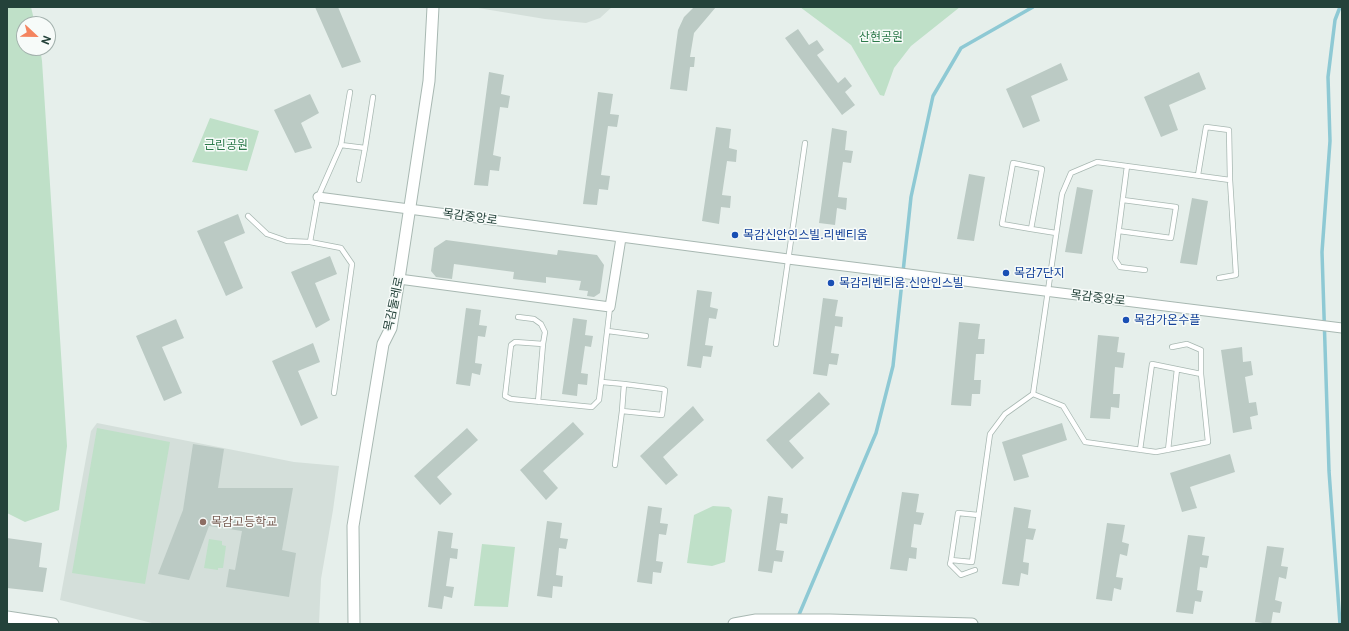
<!DOCTYPE html>
<meta charset="utf-8">
<style>
body{margin:0}
#map{position:relative;width:1349px;height:631px;overflow:hidden;background:#e6efeb;font-family:Inter,sans-serif}
canvas{display:block}
.frame{position:absolute;inset:0;border:8px solid #24423a;pointer-events:none}
.north{position:absolute;left:16px;top:16px;width:40px;height:40px;box-sizing:border-box;background:#f7fbf9;border:1px solid #a3b1ad;border-radius:50%;rotate:112deg;font-size:11px;font-weight:700;line-height:16px;text-align:center;color:#24423a}
.north::after{content:'';display:block;margin:auto;width:14px;height:18px;background:#f4845f;clip-path:polygon(50% 0,100% 100%,50% 72%,0 100%)}
</style>
<div id="map">
<canvas width="1349" height="631"></canvas>
<div class="frame"></div>
<div class="north">N</div>
</div>
<script>
const context = document.querySelector('canvas').getContext('2d');
context.lineJoin = 'round';
function paint(path, color) { context.fillStyle = color; context.fill(path, 'evenodd'); }
const toPath = rows => new Path2D(rows.map(r => 'M' + r).join(''));
function stroke(path, color, width, dash) { context.strokeStyle = color; context.lineWidth = width; context.lineCap = dash ? 'butt' : 'round'; context.setLineDash(dash || []); context.stroke(path); }
function drawText(font, color, halo, rows, align = 'center') {
  context.font = font + ' Inter,"Noto Sans KR",sans-serif'; context.lineWidth = 3; context.setLineDash([]); context.textBaseline = 'middle'; context.strokeStyle = halo; context.fillStyle = color; for (const [text, x, y, turn = 0] of rows) {
    context.save(); context.translate(x, y); context.rotate((+turn || 0) * Math.PI / 180); context.textAlign = isNaN(turn) ? turn : align; if (halo) context.strokeText(text, 0, 0); context.fillText(text, 0, 0); context.restore();
  }
}
paint(toPath([
 [472,7,612,7,600,18,586,23,545,19],
 [97,423,294,462,339,466,333,510,321,579,319,624,156,624,60,600,91,431]
]), '#d4dfda');
paint(toPath([
 [7,7,31,7,35,24,24,24,24,48,40,48,42,61,67,446,59,510,25,522,7,513],
 [800,7,960,7,911,46,894,68,884,96,880,95,851,45],
 [210,118,259,131,247,171,192,162],
 [97,428,170,442,145,584,72,573],
 [713,506,729,507,732,510,725,562,712,566,687,563,694,515],
 [209,539,222,541,222,545,226,546,223,568,218,568,218,570,204,568],
 [482,544,515,547,508,607,474,606]
]), '#bfe0c8');
stroke(toPath([
 [798,617,876,433,893,366,911,197,933,96,961,48,1033,7],
 [1340,624,1329,471,1322,252,1330,141,1328,77,1335,20,1340,7]
]), '#8ec9d4', 3.5);
paint(toPath([
 [315,7,338,7,361,62,342,68],
 [694,7,716,7,694,33,690,57,695,57,694,67,690,67,687,91,670,89,678,30,684,17],
 [798,29,809,45,817,40,824,50,817,55,838,83,845,77,852,86,845,92,855,105,842,115,785,38],
 [1061,63,1068,80,1031,96,1040,121,1023,128,1006,89],
 [489,72,504,75,501,94,510,96,508,108,500,107,493,155,501,157,499,171,490,170,488,186,474,185],
 [1199,72,1206,89,1169,105,1178,130,1161,137,1144,97],
 [598,92,613,94,610,114,619,115,617,127,608,126,601,175,610,176,608,190,599,189,597,205,583,204],
 [310,94,319,113,301,123,312,148,295,153,274,110],
 [716,127,731,129,729,148,737,150,736,162,727,161,722,195,731,196,730,208,721,207,719,224,702,221],
 [832,128,847,131,845,150,853,151,851,163,843,162,838,197,847,198,846,210,837,208,835,225,819,223],
 [969,174,985,177,974,241,957,239],
 [1077,187,1093,190,1082,254,1065,252],
 [1192,198,1208,201,1197,265,1180,263],
 [238,214,245,233,224,242,243,288,226,296,197,231],
 [446,240,557,255,558,250,597,255,604,265,600,293,594,297,587,296,588,291,579,290,581,281,546,277,546,283,513,279,514,272,454,264,452,279,436,277,431,271,434,248],
 [330,256,337,274,315,283,330,320,316,328,291,272],
 [697,290,712,292,710,307,718,309,716,319,709,318,705,345,713,346,711,357,703,356,701,368,687,366],
 [823,298,838,300,835,316,843,317,842,327,835,326,831,353,839,354,837,365,829,364,827,376,813,374],
 [466,308,481,310,479,325,487,326,485,337,478,336,475,363,482,364,480,375,472,373,470,386,456,384],
 [573,318,587,320,585,335,593,336,591,347,585,346,581,373,588,374,587,385,578,384,577,396,562,394],
 [176,319,184,338,162,347,182,393,164,401,136,336],
 [959,322,980,324,978,339,985,339,984,354,976,354,974,380,981,380,980,394,972,394,971,406,951,405],
 [1098,335,1119,337,1117,352,1125,353,1123,368,1115,367,1113,394,1120,394,1119,408,1111,407,1110,419,1090,418],
 [313,343,320,362,298,371,318,418,301,426,272,361],
 [1242,347,1243,362,1251,361,1253,375,1245,377,1249,403,1256,402,1258,415,1250,417,1252,429,1233,433,1221,350],
 [819,392,830,404,789,441,804,458,792,469,766,440],
 [693,406,704,420,663,457,678,475,666,485,640,456],
 [573,422,584,434,543,471,558,488,546,500,520,470],
 [1062,423,1067,440,1022,455,1029,477,1014,481,1002,442],
 [467,428,478,440,437,477,452,494,440,505,414,476],
 [193,444,224,449,218,488,293,488,282,550,296,553,289,597,226,587,229,569,235,570,242,531,209,526,189,580,158,574,183,510],
 [1230,454,1235,472,1190,487,1197,508,1182,512,1170,473],
 [902,492,919,494,916,512,924,513,921,525,914,524,911,547,917,548,916,559,909,558,907,571,890,569],
 [768,496,783,498,781,513,788,514,787,524,780,523,776,550,784,551,782,562,774,561,772,573,758,571],
 [648,506,662,508,660,523,668,524,666,535,659,534,656,561,663,562,661,573,653,572,652,584,637,582],
 [1014,507,1031,510,1028,528,1036,529,1033,540,1026,539,1023,562,1029,563,1028,575,1021,573,1019,586,1002,584],
 [547,521,562,523,560,538,568,539,566,549,559,548,556,575,563,576,562,587,553,586,552,598,537,596],
 [1107,523,1125,525,1122,542,1129,544,1127,556,1120,554,1116,577,1123,578,1121,590,1114,588,1112,601,1096,599],
 [438,531,453,533,451,548,458,549,457,559,450,558,446,586,454,587,452,598,444,596,442,609,428,607],
 [1188,535,1205,537,1202,555,1209,556,1207,568,1200,567,1197,590,1203,591,1201,602,1195,601,1193,614,1176,612],
 [7,538,42,543,39,567,47,568,43,592,7,588],
 [1267,546,1284,548,1281,566,1288,567,1286,579,1279,577,1275,600,1282,602,1280,613,1273,612,1271,624,1255,622]
]), '#bbcac4');
const service = toPath([
 [341,145,365,148,359,180],
 [365,148,373,97],
 [1127,166,1115,259,1120,267,1145,270],
 [1198,175,1206,127,1229,130,1230,180],
 [248,216,267,234,287,241,310,242],
 [1031,229,1042,169,1013,163,1002,224,1031,229,1056,233],
 [1119,231,1171,238,1176,207,1123,200],
 [518,317,534,319,541,324,545,332,543,344],
 [608,331,646,336],
 [776,344,805,143],
 [1172,347,1187,344,1201,350,1201,374,1208,442,1156,452,1085,442,1063,406,1033,394,1062,194,1071,173,1097,162,1230,180,1236,275,1219,278],
 [602,382,624,384,663,389,665,390,662,415,622,411,624,384],
 [334,393,352,264,341,248,310,242,318,197,341,145,350,92],
 [538,402,543,344,515,342,511,345,505,396,511,399,592,407,599,400,610,307],
 [1140,450,1152,364,1201,374],
 [1168,450,1177,369],
 [615,465,622,411],
 [951,560,958,513,978,515],
 [975,570,961,575,950,564,951,560,972,562,990,434,1005,414,1033,394]
]);
const minor = toPath([
 [318,197,788,259,1342,328],
 [399,279,610,307,621,238]
]);
const tertiary = toPath([
 [7,617,53,624],
 [354,624,353,526,383,344,391,328,399,279,429,81,433,7],
 [734,624,756,620,830,620,972,624]
]);
stroke(service, '#a8b8b2', 6);
stroke(minor, '#a8b8b2', 11);
stroke(tertiary, '#a8b8b2', 13);
stroke(service, '#fff', 4.5);
stroke(minor, '#fff', 9);
stroke(tertiary, '#fff', 11);
for (const [x, y, r, color] of [
 [735,235,4,"#1a4fb4"],
 [1006,273,4,"#1a4fb4"],
 [831,283,4,"#1a4fb4"],
 [1126,320,4,"#1a4fb4"],
 [203,522,4,"#8d6e63"]
]) { const dot = new Path2D(); dot.arc(x, y, r, 0, 2 * Math.PI); context.fillStyle = color; context.fill(dot); stroke(dot, '#f7fbf9', 1.5); }
drawText('12px', '#2d7a4b', '#f7fbf9', [
 ["산현공원",881,37],
 ["근린공원",226,145]
]);
drawText('12px', '#24423a', '#f7fbf9', [
 ["목감중앙로",470,217,8],
 ["목감중앙로",1098,298,7],
 ["목감둘레로",394,304,-78]
]);
drawText('12px', '#164399', '#f7fbf9', [
 ["목감신안인스빌.리벤티움",743,235],
 ["목감7단지",1014,273],
 ["목감리벤티움.신안인스빌",839,283],
 ["목감가온수플",1134,320]
], 'left');
drawText('12px', '#785e54', '#f7fbf9', [
 ["목감고등학교",211,522]
], 'left');
</script>
